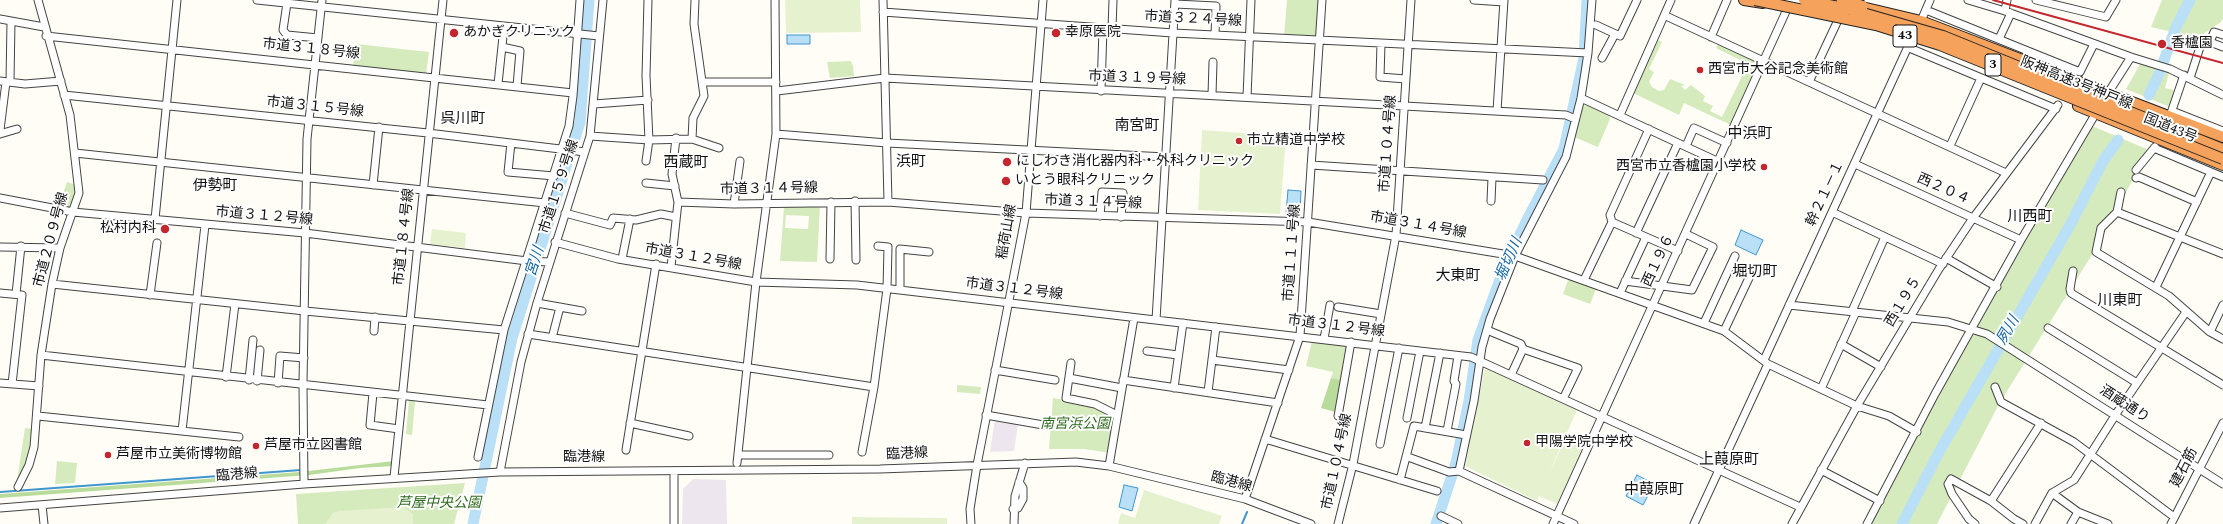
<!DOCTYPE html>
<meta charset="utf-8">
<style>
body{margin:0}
canvas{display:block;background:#fffdf5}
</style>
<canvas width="2223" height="524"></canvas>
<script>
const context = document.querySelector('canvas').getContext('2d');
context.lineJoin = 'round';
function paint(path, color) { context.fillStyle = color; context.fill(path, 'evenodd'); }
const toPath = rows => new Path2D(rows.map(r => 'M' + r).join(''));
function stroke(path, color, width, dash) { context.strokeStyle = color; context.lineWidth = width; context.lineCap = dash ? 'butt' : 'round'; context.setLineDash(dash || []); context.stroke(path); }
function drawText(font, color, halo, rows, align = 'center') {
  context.font = font + ' Spectral,"Noto Sans JP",serif'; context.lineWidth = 4; context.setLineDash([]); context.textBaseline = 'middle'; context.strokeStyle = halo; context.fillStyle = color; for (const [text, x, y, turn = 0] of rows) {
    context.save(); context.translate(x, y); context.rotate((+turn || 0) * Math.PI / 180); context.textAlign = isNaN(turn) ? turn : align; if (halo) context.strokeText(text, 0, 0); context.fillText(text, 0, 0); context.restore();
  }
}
paint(toPath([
 [995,419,1018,424,1014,451,990,452],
 [693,479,726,480,727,524,682,524,683,489]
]), '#eee6ef');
paint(toPath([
 [1287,0,1318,0,1316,35,1312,38,1284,36],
 [2162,0,2223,0,2223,18,2221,22,2197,38,2151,27],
 [1658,40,1662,42,1649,69,1654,72,1649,82,1652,87,1659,91,1664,90,1670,79,1685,85,1681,86,1685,90,1691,85,1705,96,1703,101,1713,106,1710,111,1722,117,1748,64,1716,48,1719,43,1758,61,1760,64,1731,125,1684,103,1679,115,1633,93],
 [356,44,429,52,426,74,353,65],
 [851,61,853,66,854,76,830,78,827,62],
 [2140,64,2169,73,2165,88,2174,90,2170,107,2126,89],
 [1586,105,1609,115,1610,119,1598,147,1574,137,1582,107],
 [2092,126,2149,150,2093,253,1999,404,1937,524,1870,524,1913,440,2031,228,2082,139,2087,135],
 [67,182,76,185,73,208,58,208],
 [820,205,817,262,780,261,784,207],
 [786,215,809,216,808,229,785,228],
 [1569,278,1596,289,1590,304,1563,294],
 [1312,341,1349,345,1342,380,1331,378,1333,372,1306,366],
 [957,385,981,387,980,394,957,392],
 [1053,398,1094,405,1116,415,1110,453,1084,449,1049,449],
 [409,400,415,401,412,435,406,434],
 [25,428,33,429,29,456,17,481],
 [57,461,77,463,75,483,55,484],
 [465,483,454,524,298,524,296,494]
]), '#d5ebbd');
paint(toPath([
 [1331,378,1342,380,1335,412,1321,408],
 [394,461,393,466,360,468,309,475,0,498,0,494,300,472]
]), '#b9dc9c');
paint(toPath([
 [785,0,860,0,861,32,786,33],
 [1202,130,1286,136,1280,214,1198,210],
 [432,229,466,233,465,248,430,244],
 [1485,368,1577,410,1549,473,1569,432,1587,440,1557,504,1539,496,1537,501,1465,466],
 [1144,490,1222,516,1219,524,1118,524,1121,513,1135,518],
 [404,507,413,514,413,524,325,524,333,513,339,511],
 [852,517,947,518,947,524,852,524]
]), '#e6f2cf');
const water = toPath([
 [787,35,810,35,810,44,787,44,787,35],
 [1288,190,1301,191,1300,214,1286,213,1288,190],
 [1741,230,1763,240,1756,255,1735,245,1741,230],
 [1637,475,1654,484,1643,505,1626,496,1637,475],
 [1124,485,1138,488,1132,511,1119,507,1124,485]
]);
paint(water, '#b9e0f7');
stroke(water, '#3f96cf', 1);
stroke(toPath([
 [0,492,301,470],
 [1242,524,1247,512]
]), '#3f96cf', 2);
stroke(toPath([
 [2149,95,2159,74,2176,27,2190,0],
 [473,524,512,338,580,122,589,0],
 [1436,524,1456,463,1469,401,1478,340,1504,268,1528,218,1564,149,1584,58,1587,0],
 [1902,524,1939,452,2069,227,2103,161,2118,140]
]), '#b9e0f7', 11);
const minor = toPath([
 [257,0,599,36],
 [883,0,888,202],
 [1474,0,1504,2],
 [1968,0,2005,11,2131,57,2170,69,2223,95],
 [2036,0,2106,17,2116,0],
 [287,3,283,30,287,35,318,38],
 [1175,4,1216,6,1215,35],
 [1926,10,2080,72,2094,44],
 [2005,11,2007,0],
 [883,12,1173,33,1588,53],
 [1666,16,2006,173],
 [0,19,44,27],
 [1921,21,1930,0],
 [1596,25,1620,36,1637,0],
 [1112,29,1113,0],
 [46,36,573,93],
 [1711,37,1727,0],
 [1999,39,2011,13],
 [2210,42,2214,32,2223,35],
 [1381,44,1380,77,1406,79],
 [502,47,520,51,517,86],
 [1907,47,2056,109],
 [1602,58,1615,34],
 [2190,78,2201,44,2210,42,2223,47],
 [0,81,25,84,61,81],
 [10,82,11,21],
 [704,82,776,82],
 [1809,82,1839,18],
 [498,84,504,27],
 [777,91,885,78,1405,106,1566,115,1575,119],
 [1101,91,1103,28],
 [2108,93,2131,57],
 [64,95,428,133,585,152],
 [1212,95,1213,62],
 [1247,97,1251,0],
 [1581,98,1719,162],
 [594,104,648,100],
 [1497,111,1504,0],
 [2172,111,2223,131],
 [2171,113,2184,75],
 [1620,115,1671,0],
 [1649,129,1610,215,1612,222,1678,251],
 [0,130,6,82],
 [0,134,17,129],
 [776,134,887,143,1166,157],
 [590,136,649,140,692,139,719,148],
 [692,139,693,118,704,96,694,24,695,0],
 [511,143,508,172,554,176],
 [1686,146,1694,128,1727,143],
 [1950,146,1981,78],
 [2154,148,2223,177],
 [75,153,545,203],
 [646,161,649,140,646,76,648,0],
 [1855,164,2021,240],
 [1311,165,1543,180],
 [2136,170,2155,147],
 [2136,178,2139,177,2197,202],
 [646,183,675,186],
 [373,185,379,127],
 [0,198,73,212,305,233,527,261,549,262],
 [855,201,856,260],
 [1491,201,1492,178],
 [678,202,734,204,888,202,1026,213,1308,222,1515,256,1724,331,1768,364,1857,406,1889,416,1917,432],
 [734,204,740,161],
 [1832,212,1943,264],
 [2117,212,2101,228,2096,252,2169,296,2210,332,2223,339],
 [2117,212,2223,254],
 [2117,212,2121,192],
 [565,213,610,225,613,218,636,220,661,214,676,217],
 [1100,216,1102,192,1123,193,1121,217],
 [155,219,177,0],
 [1636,233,1678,143],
 [555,242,618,259,756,282,857,285,1471,357,1800,507],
 [0,247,60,248],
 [1946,258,1997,287],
 [622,259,630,219],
 [830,259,831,202],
 [671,267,678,202,672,174,676,138],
 [2073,271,2070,289,2071,293,2223,385],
 [1584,280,1612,222],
 [1625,281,1692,290,1713,247,1686,234],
 [52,284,305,311,504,330],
 [2156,287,2211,172],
 [900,290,900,249,929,252],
 [0,293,22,295,12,384],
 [1620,293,1646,237],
 [16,294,21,246],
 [150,295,157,243],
 [537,303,582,311],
 [1789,305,1948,322,1987,334,2223,484],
 [1338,307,1381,314],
 [1852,311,1885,237],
 [1156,320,1175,0],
 [1704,323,1735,256],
 [2048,328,2137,383],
 [1487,330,1521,344,1523,349,1578,368,1563,399],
 [374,331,375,317],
 [1724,331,1749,278],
 [2210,332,2223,305],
 [528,334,874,387],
 [552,338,560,307],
 [1324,339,1330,305],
 [1841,344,1881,367],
 [1147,351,1178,355],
 [41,355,488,405],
 [1212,360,1289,370],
 [1764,360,1912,38],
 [1071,363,1066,398,1095,404,1117,415],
 [995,370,1055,380],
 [1511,375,1523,349],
 [226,377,235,304],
 [1069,378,1122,388],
 [249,380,253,340],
 [1123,380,1278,403],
 [257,381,260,350],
 [0,383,39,386],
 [278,383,280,356,304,358],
 [1995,387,2001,402,2074,442,2174,517],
 [1174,388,1183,323],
 [1821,389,1856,312],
 [1208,392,1216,327],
 [373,393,370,425,399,429],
 [986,415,1049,426],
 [38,416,239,437],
 [1338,416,1351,342],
 [1407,418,1420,351],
 [630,423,689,436],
 [1425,428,1440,353],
 [182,431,205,225],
 [1447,431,1456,384,1454,381,1458,356],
 [1265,439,1437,491],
 [1380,444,1399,348],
 [626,450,656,264],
 [862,452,874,387,887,289,888,247,878,246],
 [738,455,829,455],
 [478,457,504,330,569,126,573,96,580,0],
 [1408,457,1449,472,1459,471],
 [737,463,756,282,776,134,775,0],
 [1109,466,1134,318],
 [1821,470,1880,501],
 [1459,471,1474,401,1482,347,1490,319,1515,256,1566,157,1581,98,1588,53,1592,0],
 [1459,471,1574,524],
 [500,472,521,362,537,303,590,136,603,0],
 [394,477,443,0],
 [1400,480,1414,426,1466,435],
 [304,484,303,385,307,139,322,0],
 [18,487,29,465,34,447,41,355,52,284,60,248,79,193,70,115,38,0],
 [2052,493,2078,512,2108,524],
 [1245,499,1300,336,1322,0],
 [1991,501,2041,423],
 [42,505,44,524],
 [0,508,304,484,500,472,880,469,1076,462,1109,466,1245,499,1311,524],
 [1013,509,1018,508,1023,499,1023,488,1019,482],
 [1441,516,1458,524],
 [674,524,674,471],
 [971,524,970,509,977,465,1026,213,1043,0],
 [1014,524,1015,496,1025,463],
 [1338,524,1353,464,1396,235,1411,0],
 [1553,524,1788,7],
 [1694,524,1768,364],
 [1792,524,1857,406,1939,269,1973,218,2058,105],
 [1867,524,1935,394,2021,240,2096,113],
 [1975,524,1969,519,1952,494,1948,484,1951,479,1991,501,2014,519,2023,524],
 [2035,524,2052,493,2074,480,2118,411,2186,312],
 [2071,524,2078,512],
 [2171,524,2223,423]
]);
const highway = toPath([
 [1744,0,1763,3],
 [1832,0,1921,21,2223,137],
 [2078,106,2223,165],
 [2177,131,2223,149]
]);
stroke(minor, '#444', 9);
stroke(highway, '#222', 12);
stroke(minor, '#fff', 7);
stroke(highway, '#f5a25d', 10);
stroke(toPath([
 [1993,0,2223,63]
]), '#c4262e', 2);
const highwayBridge = toPath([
 [1755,0,1876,25,1940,45,2223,159],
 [1804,0,1849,9,1943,36,2177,131],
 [1842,0,1863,6]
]);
stroke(highwayBridge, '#222', 12, []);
stroke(highwayBridge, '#f5a25d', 10);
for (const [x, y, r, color] of [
 [454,33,5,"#c4262e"],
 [1056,33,5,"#c4262e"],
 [2162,44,5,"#c4262e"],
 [1700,70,4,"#c4262e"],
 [1239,141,4,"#c4262e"],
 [1007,162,5,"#c4262e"],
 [1764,167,4,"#c4262e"],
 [1006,181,5,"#c4262e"],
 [165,229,5,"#c4262e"],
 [1527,443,4,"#c4262e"],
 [256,446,4,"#c4262e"],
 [108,455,4,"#c4262e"]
]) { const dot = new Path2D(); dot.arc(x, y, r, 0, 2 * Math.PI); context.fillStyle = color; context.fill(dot); stroke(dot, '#fff', 1.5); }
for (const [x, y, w] of [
 [1905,36,24],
 [1993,65,16]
]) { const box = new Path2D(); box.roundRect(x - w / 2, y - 11, w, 22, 3); context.fillStyle = '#fff'; context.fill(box); stroke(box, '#111', 1); }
drawText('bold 13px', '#111', null, [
 ["43",1905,36],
 ["3",1993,65]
]);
drawText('14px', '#111', '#fff', [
 ["市道３２４号線",1193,20,3],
 ["市道３１８号線",311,50,6],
 ["市道３１９号線",1137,79,2],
 ["阪神高速3号神戸線",2076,84,22],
 ["市道３１５号線",315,108,6],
 ["国道43号",2170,129,22],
 ["市道１０４号線",1389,144,-86],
 ["市道１５９号線",560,187,-72],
 ["市道３１４号線",769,190,-1],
 ["西２０４",1943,190,24],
 ["幹２１－１",1826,194,-65],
 ["市道３１４号線",1093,203,2],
 ["市道３１２号線",264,217,5],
 ["市道３１４号線",1418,226,10],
 ["稲荷山線",1008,232,-80],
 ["市道１８４号線",405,237,-84],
 ["市道２０９号線",52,240,-75],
 ["市道１１１号線",1293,253,-86],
 ["市道３１２号線",693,258,10],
 ["西１９６",1659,261,-65],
 ["市道３１２号線",1014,290,7],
 ["西１９５",1904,302,-59],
 ["市道３１２号線",1336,327,7],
 ["酒蔵通り",2124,405,33],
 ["臨港線",907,455,-3],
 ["臨港線",584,458],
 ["市道１０４号線",1338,462,-78],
 ["建石筋",2185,468,-63],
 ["臨港線",237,476,-5],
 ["臨港線",1231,483,15]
]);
drawText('14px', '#111', '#fff', [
 ["あかぎクリニック",463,33],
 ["幸原医院",1065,33],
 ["香櫨園",2171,44],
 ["西宮市大谷記念美術館",1708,70],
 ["市立精道中学校",1247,141],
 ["にしわき消化器内科・外科クリニック",1016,162],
 ["西宮市立香櫨園小学校",1756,167,"right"],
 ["いとう眼科クリニック",1015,181],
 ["松村内科",156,229,"right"],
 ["甲陽学院中学校",1535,443],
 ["芦屋市立図書館",264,446],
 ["芦屋市立美術博物館",116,455]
], 'left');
drawText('italic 14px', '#2f6b1f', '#fff', [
 ["南宮浜公園",1075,425],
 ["芦屋中央公園",439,504]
]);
drawText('15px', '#111', '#fff', [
 ["呉川町",463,120],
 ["南宮町",1137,127],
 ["中浜町",1750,135],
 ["浜町",911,163],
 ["西蔵町",686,164],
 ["伊勢町",215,187],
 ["川西町",2030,218],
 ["堀切町",1755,273],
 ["大東町",1458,277],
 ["川東町",2120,302],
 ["上葭原町",1729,461],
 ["中葭原町",1654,491]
]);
drawText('italic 15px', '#1768a6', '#fff', [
 ["堀切川",1510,260,-66],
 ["宮川",536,262,-72],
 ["夙川",2009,331,-60]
]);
</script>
